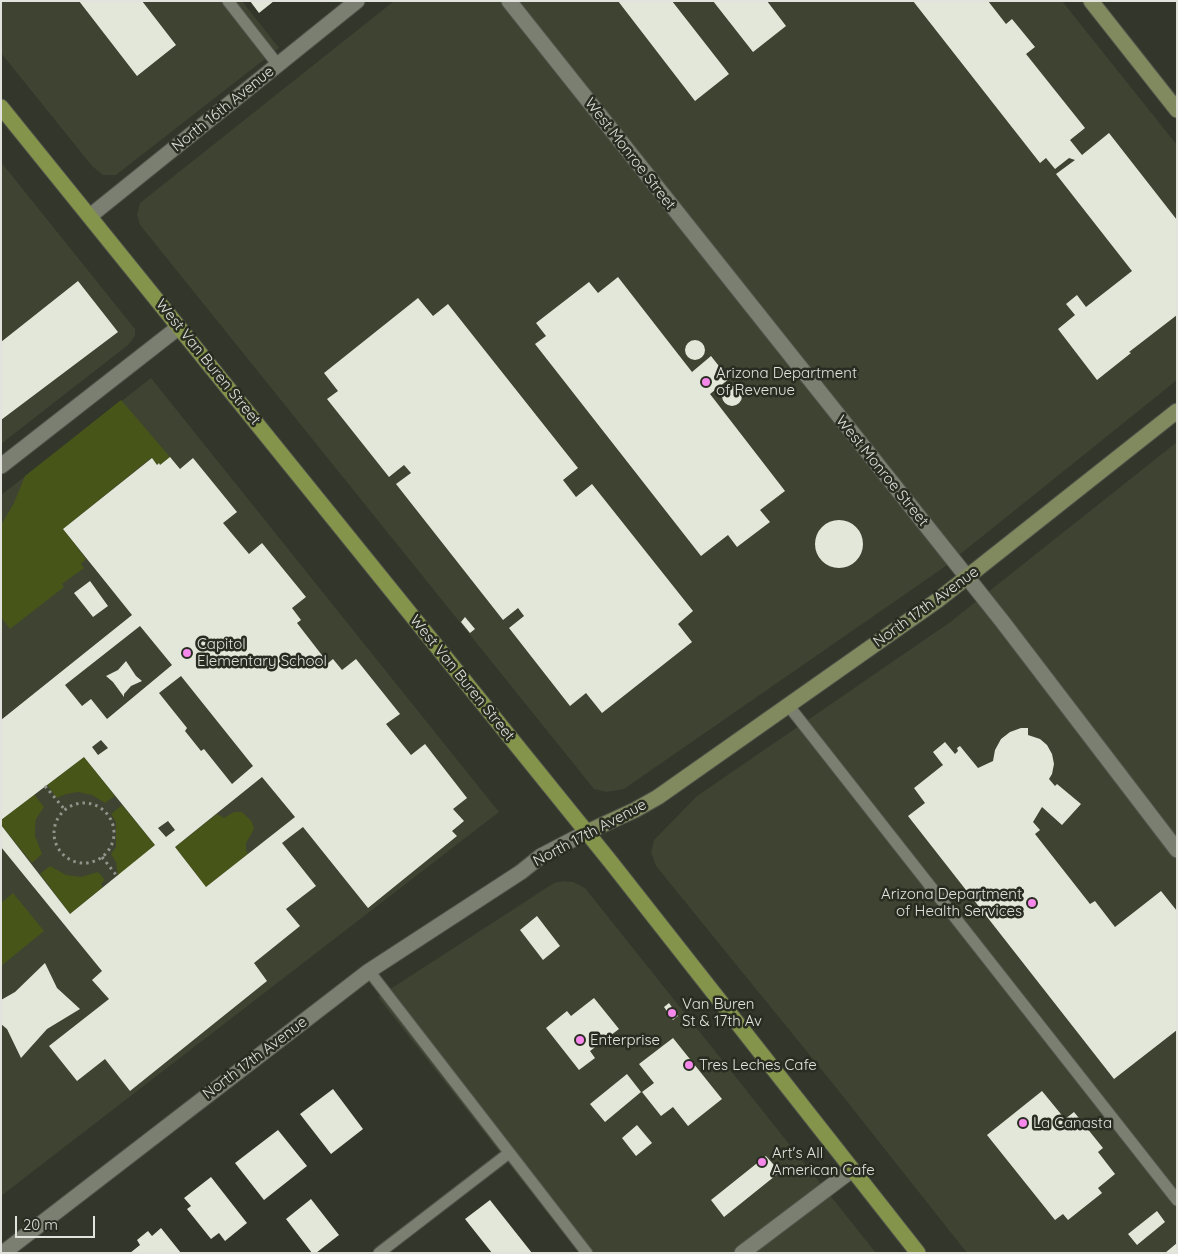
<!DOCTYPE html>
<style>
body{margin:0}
#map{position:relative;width:1178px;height:1254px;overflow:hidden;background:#32362b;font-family:Quicksand,sans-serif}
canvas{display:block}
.frame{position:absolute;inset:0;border:2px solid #e1e3dc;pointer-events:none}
.scale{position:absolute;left:15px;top:1216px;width:80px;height:22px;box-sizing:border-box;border:2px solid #e1e3dc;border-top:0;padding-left:6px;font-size:15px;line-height:18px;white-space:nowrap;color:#e1e3dc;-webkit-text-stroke:4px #282c21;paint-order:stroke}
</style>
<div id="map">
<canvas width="1178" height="1254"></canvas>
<div class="frame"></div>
<div class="scale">20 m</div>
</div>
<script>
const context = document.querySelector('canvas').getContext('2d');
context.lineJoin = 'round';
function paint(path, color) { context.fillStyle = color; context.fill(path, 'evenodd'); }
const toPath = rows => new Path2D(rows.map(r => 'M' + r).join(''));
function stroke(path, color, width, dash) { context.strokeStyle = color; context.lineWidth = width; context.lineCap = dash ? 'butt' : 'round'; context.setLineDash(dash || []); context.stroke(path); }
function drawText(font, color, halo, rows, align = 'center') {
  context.font = font + ' Quicksand,sans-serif'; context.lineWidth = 5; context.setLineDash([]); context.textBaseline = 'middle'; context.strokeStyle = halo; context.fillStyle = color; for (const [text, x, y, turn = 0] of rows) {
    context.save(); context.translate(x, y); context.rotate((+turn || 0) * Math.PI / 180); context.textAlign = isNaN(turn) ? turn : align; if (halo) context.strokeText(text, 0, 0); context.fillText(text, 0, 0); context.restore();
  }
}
paint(toPath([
 [1,1,242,1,279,48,116,175,103,175,92,166,1,53],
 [394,1,1062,1,1177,145,1177,380,943,568,624,789,606,792,594,789,140,225,137,215,140,203],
 [1,162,135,329,135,336,128,345,1,444],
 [151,378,499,812,1,1196,1,495],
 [1177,442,1177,1253,967,1253,834,1085,656,866,651,852,654,840,697,796,949,623],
 [564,881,573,882,585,888,876,1253,579,1253,378,997,554,883]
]), '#3e4332');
paint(toPath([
 [121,400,170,457,160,465,159,463,157,465,151,458,63,529,86,559,81,564,84,568,62,584,64,587,10,629,1,617,1,525,14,503,25,476],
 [84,757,115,796,105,803,92,795,78,792,66,794,57,798,47,785],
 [34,794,44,807,36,819,35,828,35,836,42,854,32,863,1,825,1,820],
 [122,805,155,845,118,876,116,862,111,854,116,847,116,822,111,814],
 [234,812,242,812,252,822,254,829,246,843,246,850,248,854,206,887,175,847,217,814,224,818],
 [50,866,66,875,81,877,98,872,105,880,101,884,103,887,70,914,40,874],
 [13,893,44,931,1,966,1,903]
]), '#475519');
paint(toPath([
 [79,1,142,1,176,45,137,76],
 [250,1,274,1,259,13],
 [618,1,672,1,729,74,695,101],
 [713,1,767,1,786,26,753,52],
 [913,1,988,1,1006,24,1012,19,1035,47,1026,54,1085,128,1070,140,1082,155,1109,133,1177,220,1177,315,1129,352,1131,353,1097,380,1058,329,1075,315,1066,304,1077,295,1086,307,1132,271,1056,174,1075,160,1069,158,1055,169,1046,158,1040,163],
 [618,277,692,372,711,356,729,379,710,394,785,491,760,510,770,522,737,547,728,535,701,556,535,344,546,336,536,323,589,282,598,293],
 [78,281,118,332,1,420,1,342],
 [418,298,433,316,448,304,578,468,563,480,576,497,592,484,693,611,678,624,692,642,602,713,586,693,570,706,509,628,524,616,518,608,503,620,396,484,411,473,404,465,389,477,327,399,338,391,324,373],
 '685 350a10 10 0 1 1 20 0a10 10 0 1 1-20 0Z',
 '722 396a10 10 0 1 1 20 0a10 10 0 1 1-20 0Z',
 [170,457,180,469,193,458,237,512,223,523,249,554,262,543,306,597,292,608,301,620,297,623,328,663,333,659,342,670,356,659,400,714,386,724,411,755,425,744,467,798,453,809,464,821,452,831,457,836,368,908,303,827,282,843,316,886,286,909,300,926,254,963,267,981,130,1091,105,1059,77,1081,49,1046,109,999,92,980,102,971,1,847,1,825,70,914,155,845,84,757,1,820,1,720,132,615,63,529,152,458,157,465,159,463,160,465],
 [140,626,172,665,107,719,91,699,82,706,65,685],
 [181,676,253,766,232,784,204,749,201,751,185,731,187,728,159,693],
 [101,740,108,748,98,755,92,747],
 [262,777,295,817,206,887,175,847],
 [168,821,175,830,166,837,158,828],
 '815 544a24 24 0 1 1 48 0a24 24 0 1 1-48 0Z',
 [90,581,108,606,93,617,74,593],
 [465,617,475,629,470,633,461,622],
 [126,661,136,676,142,681,131,686,124,694,124,697,113,682,106,676,118,670],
 [1021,728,1028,728,1028,735,1040,739,1047,745,1052,754,1054,764,1052,774,1049,779,1055,786,1057,784,1081,804,1062,825,1042,807,1033,822,1040,830,1035,834,1090,904,1095,901,1115,927,1161,891,1177,911,1177,1030,1114,1079,908,816,925,803,914,788,943,765,933,752,945,742,955,754,958,751,957,748,960,746,978,768,993,761,995,750,1001,739,1010,732],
 [537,916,560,946,543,960,520,930],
 [45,963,57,988,80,1009,47,1029,21,1058,7,1029,1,1024,1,1000,15,992],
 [594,998,619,1029,590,1051,595,1058,579,1070,546,1028,567,1011,571,1016],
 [669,1003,678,1016,673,1020,664,1007],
 [673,1038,722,1099,688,1126,673,1107,661,1116,642,1092,654,1083,639,1064],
 [627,1074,641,1092,605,1122,590,1104],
 [333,1089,363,1129,331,1154,300,1114],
 [1042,1091,1065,1119,1074,1112,1103,1148,1098,1152,1115,1174,1098,1188,1102,1193,1068,1220,1063,1214,1055,1220,987,1135],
 [637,1125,652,1143,636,1156,622,1138],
 [278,1130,307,1166,264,1200,235,1163],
 [766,1156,780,1172,724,1217,711,1200],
 [211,1177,247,1223,225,1241,219,1233,211,1239,187,1209,191,1206,184,1198],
 [311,1199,339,1235,316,1253,312,1253,286,1219],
 [490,1200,532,1253,492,1253,465,1219],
 [1157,1211,1165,1222,1137,1245,1128,1234],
 [161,1228,181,1253,130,1253,140,1245,137,1240,148,1231,152,1236],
 [1177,1243,1177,1253,1165,1253]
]), '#e2e7d9');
const lane = toPath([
 [228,1,278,65],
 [788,705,1177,1200],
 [369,971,587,1253],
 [379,1253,509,1153]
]);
const street = toPath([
 [509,1,1002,621,1177,850],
 [90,216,357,1],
 [1,466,179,327],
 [3,1253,369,971,521,872,541,856,587,832],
 [742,1253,852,1170]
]);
const secondary = toPath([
 [1091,1,1177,110],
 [587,832,635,810,658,797,938,600,1177,411]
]);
const primary = toPath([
 [1,107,610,861,918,1253]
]);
stroke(lane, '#52544b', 13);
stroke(street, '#52544b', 17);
stroke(secondary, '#52544b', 17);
stroke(primary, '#52544b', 17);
stroke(toPath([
 [45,786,65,810],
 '54 833a30 30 0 1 1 60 0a30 30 0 1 1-60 0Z',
 [102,857,117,876]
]), '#91948b', 3, [2.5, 4]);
stroke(lane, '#7b7f72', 11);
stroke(street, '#7b7f72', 15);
stroke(secondary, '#808a5e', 15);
stroke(primary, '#84954b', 15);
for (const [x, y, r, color] of [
 [706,382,5,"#f788eb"],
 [187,653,5,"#f788eb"],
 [1032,903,5,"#f788eb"],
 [672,1013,5,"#f788eb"],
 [580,1040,5,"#f788eb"],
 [689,1065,5,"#f788eb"],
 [1023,1123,5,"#f788eb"],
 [762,1162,5,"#f788eb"]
]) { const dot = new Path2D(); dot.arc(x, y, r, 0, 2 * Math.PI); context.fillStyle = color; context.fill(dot); stroke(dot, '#282c21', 2); }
drawText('15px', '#e1e3dc', '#282c21', [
 ["North 16th Avenue",223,109,-39],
 ["West Monroe Street",630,154,52],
 ["West Van Buren Street",208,362,51],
 ["West Monroe Street",882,471,51],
 ["North 17th Avenue",926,607,-36],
 ["West Van Buren Street",462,678,51],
 ["North 17th Avenue",590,833,-28],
 ["North 17th Avenue",255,1058,-37]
]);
drawText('15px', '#e1e3dc', '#282c21', [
 ["Arizona Department",716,373],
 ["of Revenue",716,390],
 ["Capitol",197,644],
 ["Elementary School",197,661],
 ["Arizona Department",1022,894,"right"],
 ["of Health Services",1022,911,"right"],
 ["Van Buren",682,1004],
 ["St & 17th Av",682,1021],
 ["Enterprise",590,1040],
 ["Tres Leches Cafe",699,1065],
 ["La Canasta",1033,1123],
 ["Art's All",772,1153],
 ["American Cafe",772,1170]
], 'left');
</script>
